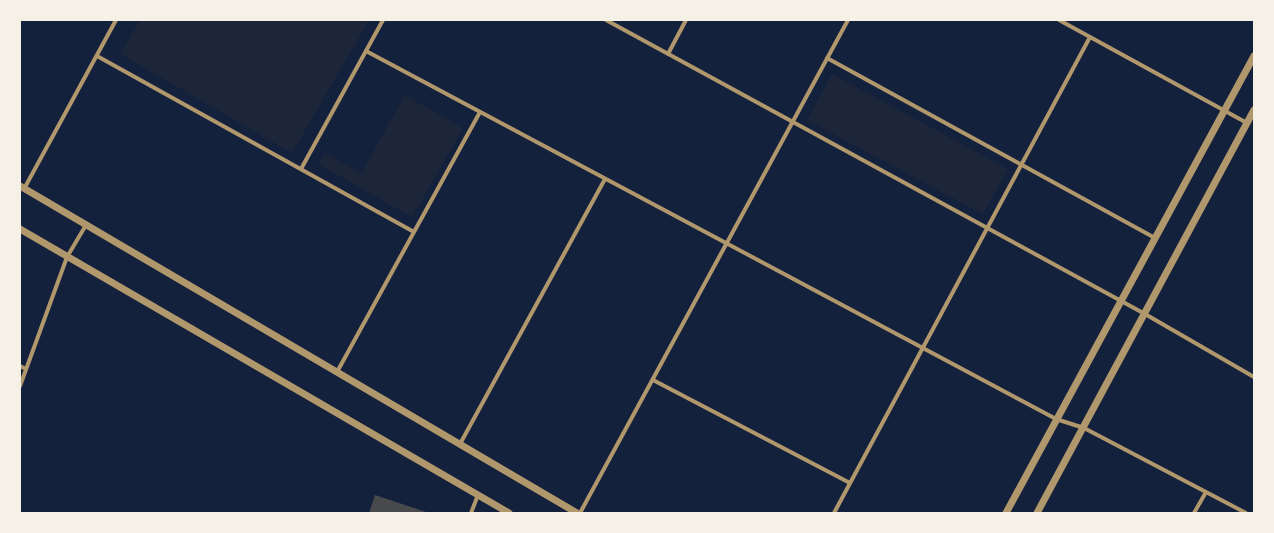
<!DOCTYPE html>
<style>
body{margin:0}
#map{position:relative;width:1274px;height:533px;overflow:hidden;background:#14213d;font-family:Signika,sans-serif}
canvas{display:block}
.frame{position:absolute;inset:0;border:21px solid #f6f1e7;pointer-events:none}
</style>
<div id="map">
<canvas width="1274" height="533"></canvas>
<div class="frame"></div>
</div>
<script>
const context = document.querySelector('canvas').getContext('2d');
context.lineJoin = 'round';
function paint(path, color) { context.fillStyle = color; context.fill(path, 'evenodd'); }
const toPath = rows => new Path2D(rows.map(r => 'M' + r).join(''));
function stroke(path, color, width, dash) { context.strokeStyle = color; context.lineWidth = width; context.lineCap = dash ? 'butt' : 'round'; context.setLineDash(dash || []); context.stroke(path); }
paint(toPath([
 [140,20,369,20,292,153,120,54],
 [832,74,1008,169,983,214,807,120],
 [405,95,463,128,412,217,318,164,325,153,361,173]
]), '#1d2539');
paint(toPath([
 [375,495,429,513,369,513]
]), '#48494c');
stroke(toPath([
 [606,20,1145,314,1254,377],
 [1059,20,1247,123],
 [366,51,1056,419,1084,428,1246,513],
 [668,54,686,20],
 [97,56,414,232],
 [827,58,1155,238],
 [301,169,383,20],
 [24,189,116,20],
 [20,366,26,369],
 [337,372,480,112],
 [653,380,850,483],
 [20,386,67,257,86,225],
 [460,444,605,179],
 [471,513,478,495],
 [580,513,848,20],
 [834,513,1090,37],
 [1194,513,1206,492]
]), '#b1986c', 4);
stroke(toPath([
 [20,186,577,513],
 [20,229,509,513],
 [1006,513,1254,56],
 [1037,513,1254,110]
]), '#b1986c', 7);
</script>
